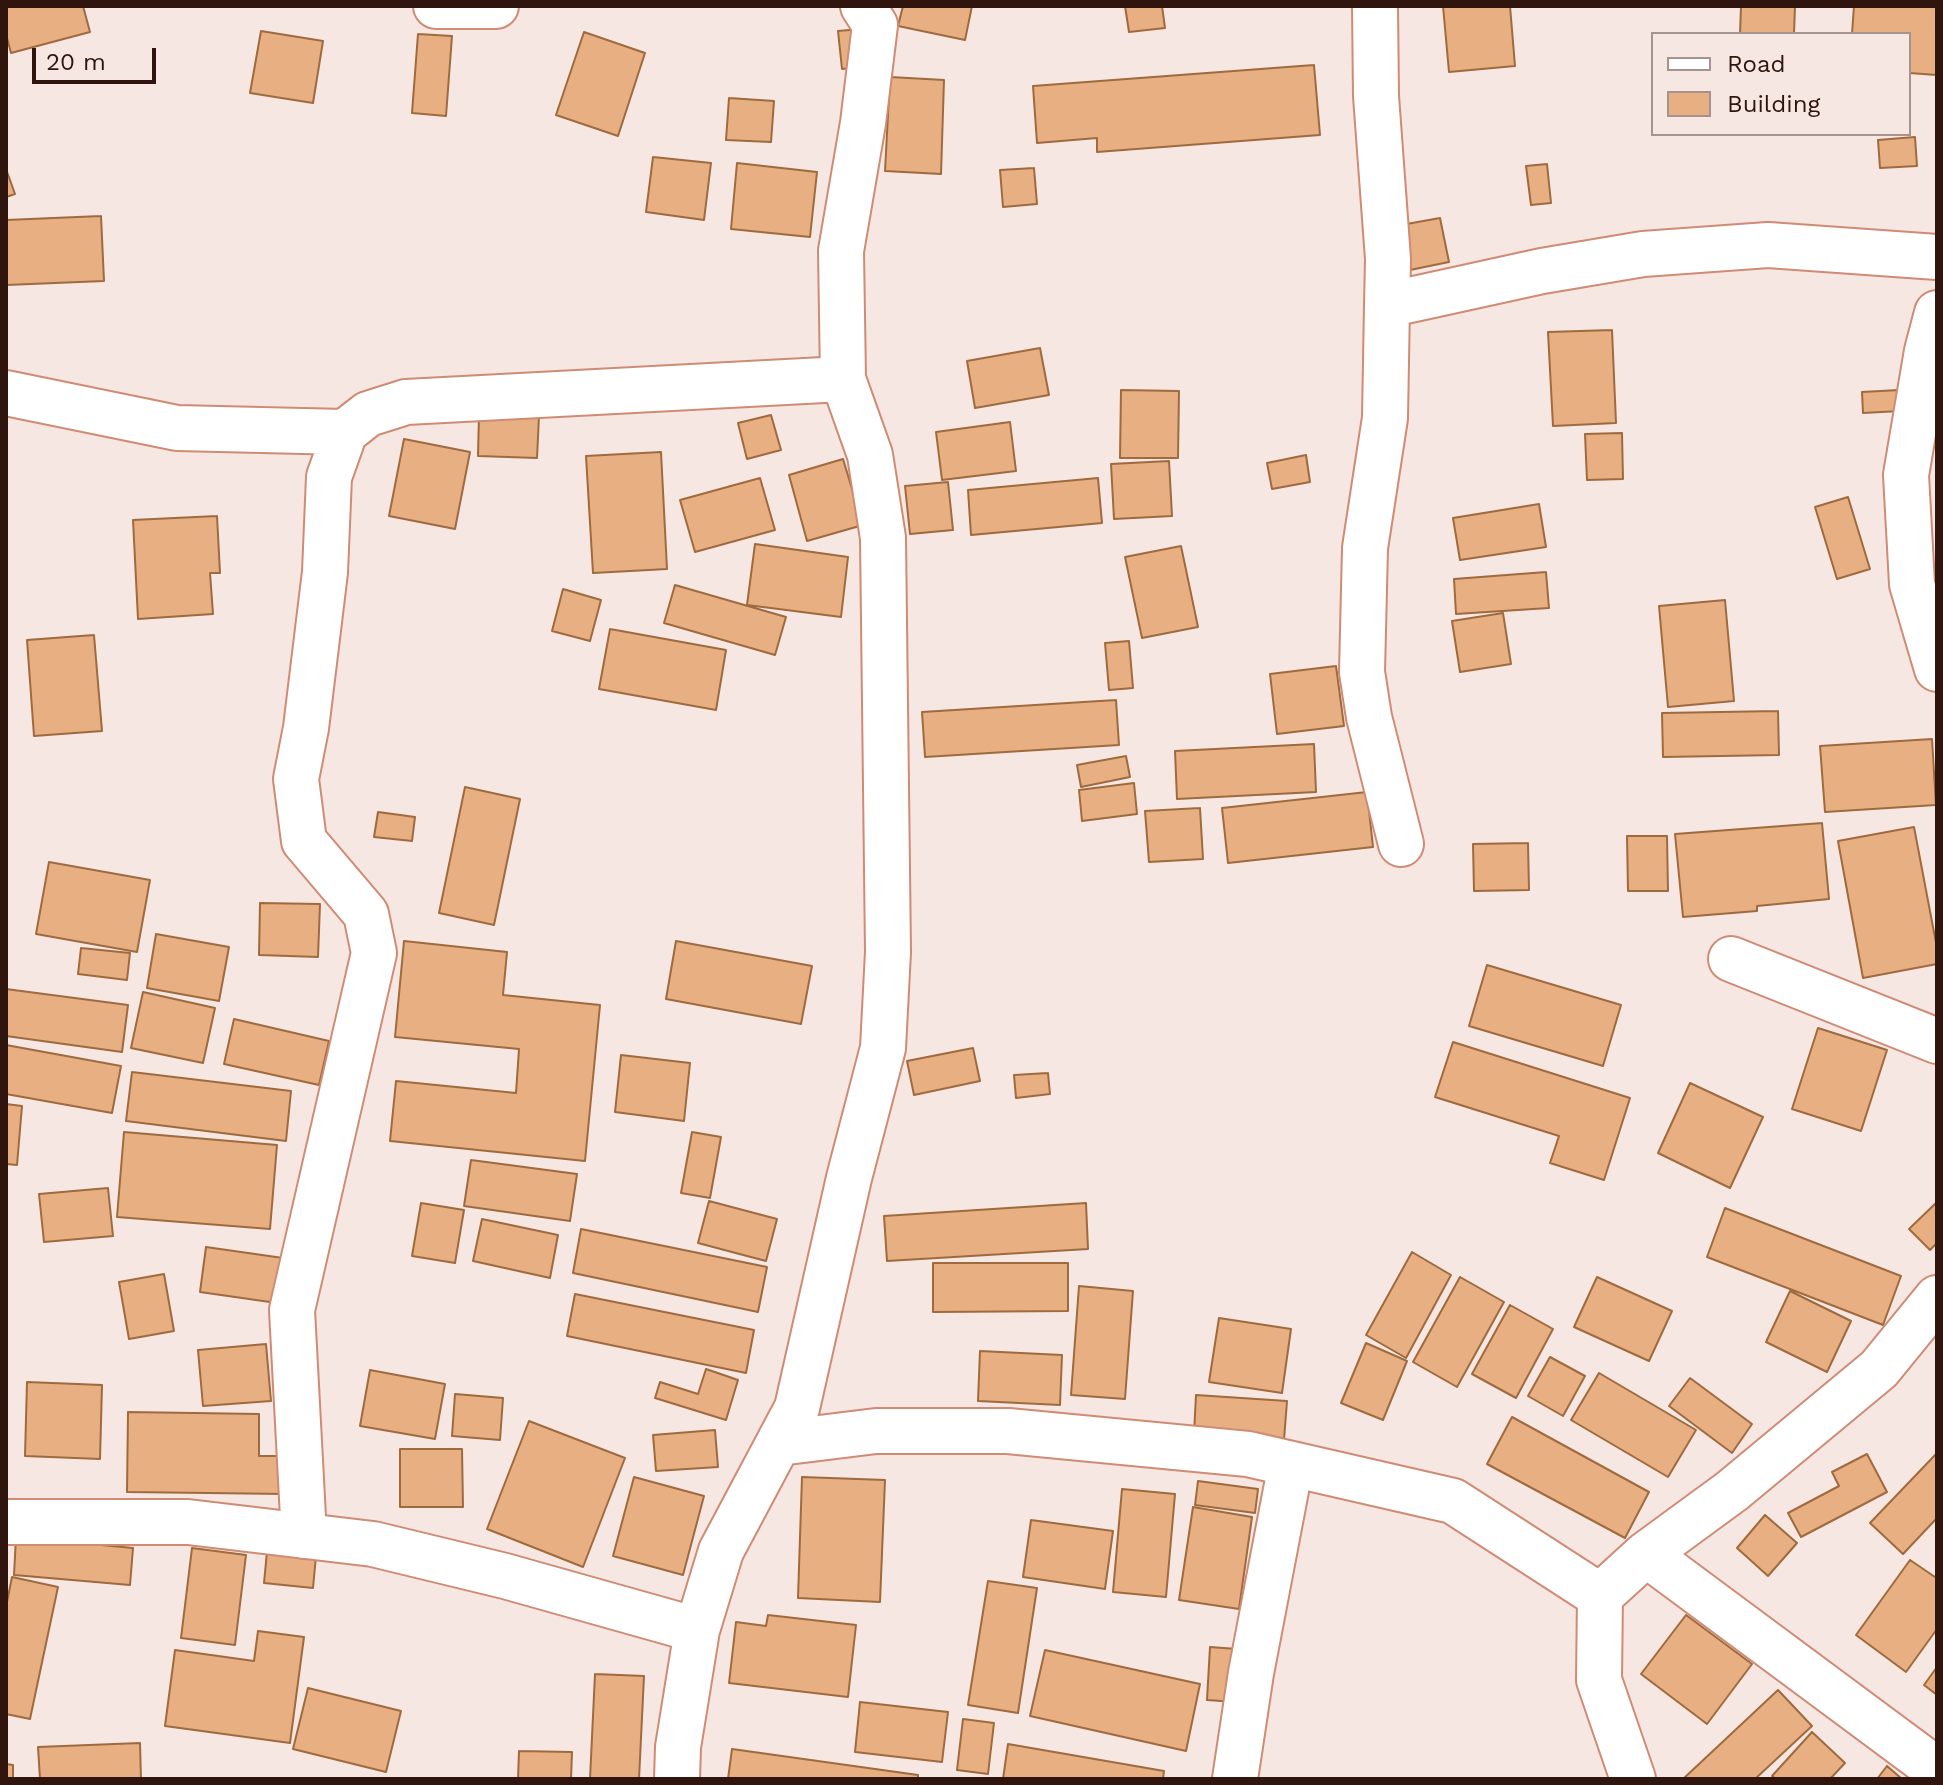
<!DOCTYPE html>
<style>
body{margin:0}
#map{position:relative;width:1943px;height:1785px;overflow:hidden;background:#f6e7e2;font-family:"Work Sans",sans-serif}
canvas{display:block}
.frame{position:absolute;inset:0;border:8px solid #2f150d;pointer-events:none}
.legend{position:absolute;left:1651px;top:32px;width:260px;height:104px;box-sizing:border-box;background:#f6e7e2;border:2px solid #a6938d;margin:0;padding:10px 14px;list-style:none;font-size:24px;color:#2f150d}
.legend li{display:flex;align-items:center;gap:16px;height:40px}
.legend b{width:40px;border:2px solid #a6938d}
.scale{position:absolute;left:32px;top:48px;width:124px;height:36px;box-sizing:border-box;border:4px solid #2f150d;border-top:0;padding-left:10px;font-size:24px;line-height:28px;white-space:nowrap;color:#2f150d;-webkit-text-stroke:6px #f6e7e2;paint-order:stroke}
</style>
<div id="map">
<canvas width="1943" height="1785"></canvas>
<div class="frame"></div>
<ul class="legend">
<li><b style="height:10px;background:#fff"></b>Road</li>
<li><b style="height:22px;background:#e8af82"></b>Building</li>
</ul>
<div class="scale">20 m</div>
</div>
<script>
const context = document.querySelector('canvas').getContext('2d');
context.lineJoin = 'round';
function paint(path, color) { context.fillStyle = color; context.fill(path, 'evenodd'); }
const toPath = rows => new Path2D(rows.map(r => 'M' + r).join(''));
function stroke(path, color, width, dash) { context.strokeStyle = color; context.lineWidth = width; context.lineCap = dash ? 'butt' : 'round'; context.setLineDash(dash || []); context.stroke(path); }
const building = toPath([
 [6,6,83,6,90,32,11,53,6,34,6,6],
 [903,6,972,6,965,40,898,26,903,6],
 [1125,6,1162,6,1165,28,1129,32,1125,6],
 [1443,6,1510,6,1515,66,1449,72,1443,6],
 [1741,6,1795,6,1794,34,1740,34,1741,6],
 [1854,6,1937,6,1937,75,1909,73,1909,34,1852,34,1854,6],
 [861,29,863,67,842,69,838,31,861,29],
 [261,31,323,41,313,103,250,93,261,31],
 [584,32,645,53,618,136,556,115,584,32],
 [418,34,452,36,446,116,412,113,418,34],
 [1314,65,1320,135,1097,152,1097,138,1037,143,1033,86,1314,65],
 [890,77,944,80,941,174,885,171,890,77],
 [729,98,774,101,771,142,726,140,729,98],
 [1915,137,1917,166,1880,168,1878,140,1915,137],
 [653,157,711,163,704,220,646,212,653,157],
 [737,163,817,172,810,237,731,229,737,163],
 [1547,164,1551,203,1531,205,1526,166,1547,164],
 [1034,168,1037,204,1003,207,1000,170,1034,168],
 [6,169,15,194,6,197,6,169],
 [101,216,104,281,6,285,6,220,101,216],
 [1440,218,1449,262,1410,270,1401,225,1440,218],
 [1612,330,1616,423,1553,426,1548,332,1612,330],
 [1040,348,1049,395,975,408,967,361,1040,348],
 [1121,390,1179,391,1178,458,1120,458,1121,390],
 [1899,390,1900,411,1863,413,1862,392,1899,390],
 [479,414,539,416,537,458,478,456,479,414],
 [771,415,781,450,747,459,738,423,771,415],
 [1010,422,1016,471,942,480,936,432,1010,422],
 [1622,433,1623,479,1587,480,1585,434,1622,433],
 [404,439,470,452,455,529,389,516,404,439],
 [661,452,667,569,593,573,586,456,661,452],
 [1306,455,1310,482,1272,489,1267,463,1306,455],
 [843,459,863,525,807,541,789,475,843,459],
 [1169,461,1172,516,1114,519,1111,464,1169,461],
 [760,478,775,530,695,552,680,500,760,478],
 [1098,478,1102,523,971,535,968,490,1098,478],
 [948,482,953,530,910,534,905,486,948,482],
 [1848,497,1870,569,1837,579,1815,507,1848,497],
 [1539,504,1546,547,1460,560,1453,518,1539,504],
 [217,516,220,573,210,573,213,614,138,619,133,520,217,516],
 [755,544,848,557,841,617,747,605,755,544],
 [1181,546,1198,627,1142,638,1125,557,1181,546],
 [1546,572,1549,608,1456,614,1454,579,1546,572],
 [675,585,786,617,775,655,664,623,675,585],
 [563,589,601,600,590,641,552,631,563,589],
 [1725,600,1734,701,1668,707,1659,606,1725,600],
 [1503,613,1511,664,1460,672,1452,621,1503,613],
 [610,629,726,650,716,710,599,689,610,629],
 [94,635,102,731,34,736,27,640,94,635],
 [1129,641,1133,688,1109,690,1105,643,1129,641],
 [1336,666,1344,726,1277,734,1270,674,1336,666],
 [1116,700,1119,745,925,757,922,712,1116,700],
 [1778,711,1779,755,1663,757,1662,713,1778,711],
 [1932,739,1936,805,1825,812,1820,746,1932,739],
 [1314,744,1316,792,1177,799,1175,751,1314,744],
 [1126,756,1130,777,1081,787,1077,765,1126,756],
 [1134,783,1137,814,1082,821,1079,790,1134,783],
 [465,787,520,799,494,925,439,913,465,787],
 [1367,792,1373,847,1228,863,1222,808,1367,792],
 [1200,808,1203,859,1149,862,1145,811,1200,808],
 [378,812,415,817,412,841,374,837,378,812],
 [1822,823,1829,899,1757,906,1757,911,1683,917,1675,834,1822,823],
 [1914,827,1937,948,1937,964,1863,978,1838,841,1914,827],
 [1627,836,1667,836,1668,891,1628,891,1627,836],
 [1528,843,1529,890,1474,891,1473,844,1528,843],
 [49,862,150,880,137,952,36,934,49,862],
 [260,903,320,904,318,957,259,955,260,903],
 [156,934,229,947,219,1001,147,988,156,934],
 [404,941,507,952,503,995,600,1005,585,1161,390,1141,396,1081,516,1093,519,1049,395,1037,404,941],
 [676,941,812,966,801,1024,666,999,676,941],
 [81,948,130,953,127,980,78,974,81,948],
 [1487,965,1621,1005,1603,1066,1469,1026,1487,965],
 [6,989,128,1005,122,1052,6,1036,6,989],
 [143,992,215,1008,203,1063,131,1048,143,992],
 [234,1019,329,1041,319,1085,224,1064,234,1019],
 [1818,1028,1887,1050,1861,1131,1792,1109,1818,1028],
 [1453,1042,1630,1098,1604,1180,1550,1163,1559,1136,1435,1097,1453,1042],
 [6,1045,121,1066,112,1113,6,1094,6,1045],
 [973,1048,980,1081,914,1095,907,1061,973,1048],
 [621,1055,690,1063,684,1121,615,1112,621,1055],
 [132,1072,291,1091,286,1141,126,1121,132,1072],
 [1048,1073,1050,1094,1016,1098,1014,1075,1048,1073],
 [1690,1083,1763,1117,1730,1188,1658,1153,1690,1083],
 [6,1104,22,1106,17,1165,6,1164,6,1104],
 [124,1132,277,1145,270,1229,117,1217,124,1132],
 [692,1132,721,1137,710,1198,681,1193,692,1132],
 [471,1160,577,1174,570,1221,464,1206,471,1160],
 [108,1188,113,1236,44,1242,39,1194,108,1188],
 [709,1201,777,1219,766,1261,698,1243,709,1201],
 [1937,1202,1937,1243,1930,1250,1909,1229,1937,1202],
 [421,1203,464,1210,455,1263,412,1256,421,1203],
 [1086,1203,1088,1249,887,1261,884,1216,1086,1203],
 [1725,1208,1901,1276,1883,1325,1707,1257,1725,1208],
 [482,1219,558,1235,550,1278,473,1261,482,1219],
 [581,1229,767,1267,758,1312,573,1273,581,1229],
 [206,1247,283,1258,277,1303,200,1292,206,1247],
 [1412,1252,1451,1275,1406,1358,1366,1335,1412,1252],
 [933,1263,1068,1263,1068,1311,933,1312,933,1263],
 [164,1274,174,1331,129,1339,119,1282,164,1274],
 [1460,1277,1504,1302,1457,1387,1413,1362,1460,1277],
 [1597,1277,1672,1311,1649,1361,1574,1327,1597,1277],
 [1079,1286,1133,1291,1125,1399,1071,1395,1079,1286],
 [1790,1291,1851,1321,1827,1372,1766,1342,1790,1291],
 [575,1294,754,1330,746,1373,567,1336,575,1294],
 [1510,1305,1553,1329,1516,1398,1472,1374,1510,1305],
 [1219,1318,1291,1329,1282,1393,1209,1382,1219,1318],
 [1366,1343,1407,1361,1383,1420,1341,1403,1366,1343],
 [266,1344,271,1401,203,1406,198,1350,266,1344],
 [980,1351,1062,1355,1060,1405,978,1401,980,1351],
 [1550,1357,1585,1376,1563,1416,1528,1396,1550,1357],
 [706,1369,738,1380,726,1420,655,1398,660,1382,698,1394,706,1369],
 [370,1370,445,1384,435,1439,360,1426,370,1370],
 [1599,1373,1696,1430,1668,1477,1571,1420,1599,1373],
 [1690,1378,1752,1424,1732,1453,1669,1406,1690,1378],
 [27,1382,102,1385,100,1459,25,1456,27,1382],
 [455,1394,503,1398,500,1440,452,1436,455,1394],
 [1196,1395,1287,1401,1284,1440,1194,1434,1196,1395],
 [128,1412,259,1414,259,1456,286,1456,286,1494,127,1492,128,1412],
 [1512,1417,1649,1492,1625,1538,1487,1464,1512,1417],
 [529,1421,625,1458,583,1567,487,1529,529,1421],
 [715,1430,718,1467,656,1471,653,1435,715,1430],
 [400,1449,462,1449,463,1507,400,1507,400,1449],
 [1937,1453,1937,1518,1903,1554,1870,1523,1937,1453],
 [1867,1454,1887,1492,1801,1537,1788,1513,1839,1486,1832,1472,1867,1454],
 [634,1477,704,1496,683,1575,613,1556,634,1477],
 [802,1477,885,1480,880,1602,798,1598,802,1477],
 [1198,1481,1258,1489,1255,1513,1195,1505,1198,1481],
 [1122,1489,1175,1494,1166,1597,1113,1592,1122,1489],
 [1193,1507,1252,1517,1239,1609,1179,1600,1193,1507],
 [1765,1515,1797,1543,1768,1576,1737,1548,1765,1515],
 [1031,1520,1113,1531,1105,1589,1023,1577,1031,1520],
 [16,1537,133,1548,130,1585,14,1575,16,1537],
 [268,1541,317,1545,313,1588,264,1583,268,1541],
 [192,1548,246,1555,235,1645,181,1638,192,1548],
 [1910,1560,1935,1577,1937,1575,1937,1629,1906,1672,1856,1635,1910,1560],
 [12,1577,58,1587,30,1719,6,1714,6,1607,12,1577],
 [988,1581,1037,1588,1018,1713,968,1705,988,1581],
 [768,1615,856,1625,848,1697,729,1683,736,1622,766,1626,768,1615],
 [1686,1615,1752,1664,1707,1724,1641,1674,1686,1615],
 [258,1631,304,1637,290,1743,165,1726,175,1650,254,1661,258,1631],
 [1210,1647,1237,1649,1235,1702,1207,1700,1210,1647],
 [1045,1650,1200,1684,1186,1751,1030,1716,1045,1650],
 [1937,1667,1937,1695,1924,1685,1937,1667],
 [595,1674,644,1676,639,1779,590,1779,595,1674],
 [308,1688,401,1711,386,1772,293,1749,308,1688],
 [1778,1690,1812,1726,1755,1779,1683,1779,1778,1690],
 [860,1702,948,1712,942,1762,855,1752,860,1702],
 [963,1719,994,1723,988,1774,957,1770,963,1719],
 [1812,1732,1845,1763,1830,1779,1776,1779,1772,1776,1812,1732],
 [140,1743,141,1779,40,1779,38,1747,140,1743],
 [1008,1744,1164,1771,1163,1779,1003,1779,1008,1744],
 [732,1749,918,1775,918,1779,728,1779,732,1749],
 [519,1751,572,1752,571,1779,518,1779,519,1751],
 [6,1764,13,1765,13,1779,6,1779,6,1764],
 [1887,1766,1902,1779,1877,1779,1887,1766]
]);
paint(building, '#e8af82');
stroke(building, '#9f6a3e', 2);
const street = toPath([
 [436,6,496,6],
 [1375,6,1376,96,1388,259,1387,305,1385,418,1365,548,1362,672,1369,717,1401,844],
 [1387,305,1542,271,1643,254,1768,245,1937,257],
 [1937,313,1927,351,1906,475,1912,584,1937,669],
 [6,393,177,428,345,432],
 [1731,959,1937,1041],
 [779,1443,876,1431,1008,1431,1248,1454,1453,1501,1600,1596],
 [6,1522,188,1522,373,1544,505,1576,697,1630],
 [304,1536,292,1310,374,953,366,914,304,841,296,779,306,728,325,572,329,477,345,432,368,414,406,402,843,379],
 [1646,1554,1937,1770],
 [677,1779,678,1747,697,1630,721,1551,797,1408,849,1178,883,1048,888,952,883,538,870,455,843,379,841,251,863,123,875,25,863,6],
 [1235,1779,1251,1673,1291,1464],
 [1633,1779,1599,1680,1600,1596,1646,1554,1732,1491,1879,1369,1937,1298]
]);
stroke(street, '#cf8b74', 48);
stroke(street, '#fff', 44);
</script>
